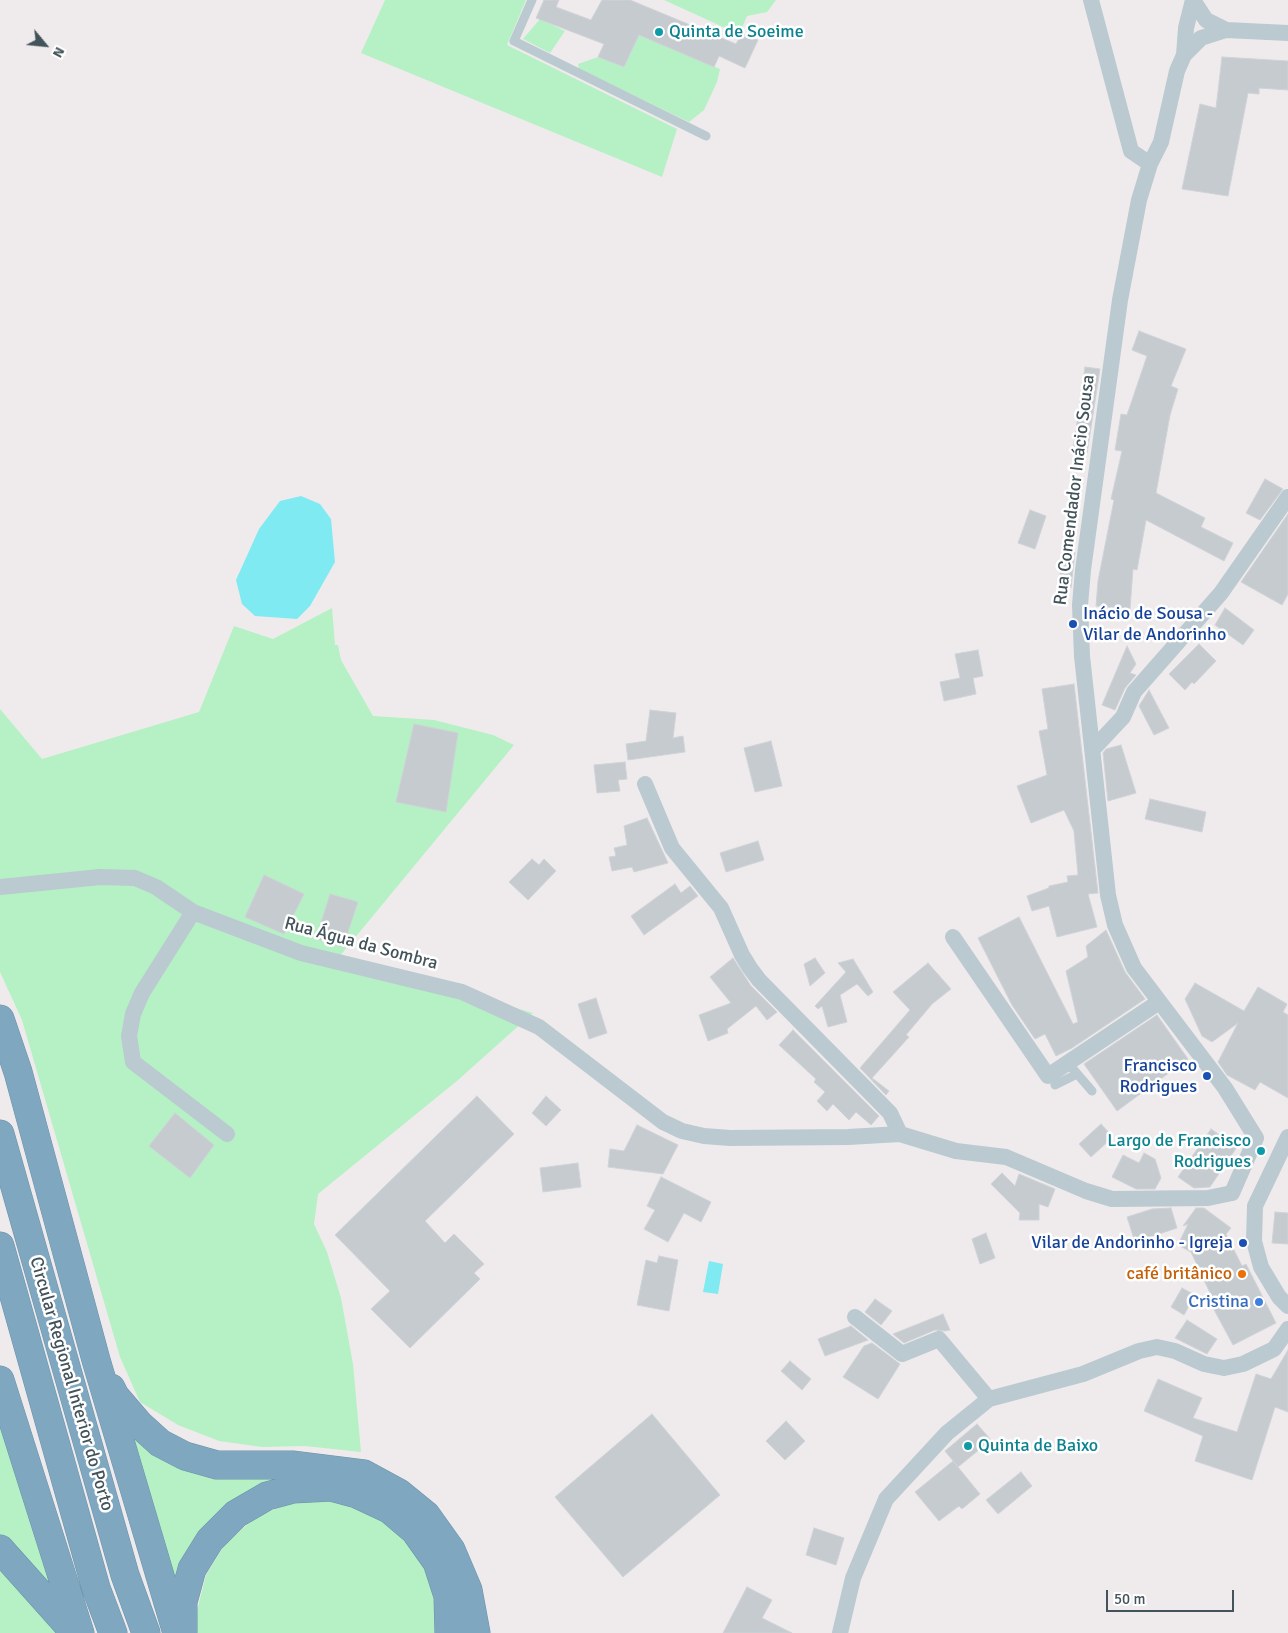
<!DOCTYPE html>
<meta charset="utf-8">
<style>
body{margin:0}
#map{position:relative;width:1288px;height:1633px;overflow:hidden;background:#efebec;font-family:Signika,sans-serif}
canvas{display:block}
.north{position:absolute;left:20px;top:20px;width:50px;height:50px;-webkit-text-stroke:4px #fff;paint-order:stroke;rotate:118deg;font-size:14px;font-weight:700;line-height:20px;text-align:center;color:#43535a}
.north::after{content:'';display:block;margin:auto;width:18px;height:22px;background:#43535a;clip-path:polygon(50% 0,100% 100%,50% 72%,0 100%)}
.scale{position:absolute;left:1106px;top:1590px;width:128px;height:22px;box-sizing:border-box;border:2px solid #43535a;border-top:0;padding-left:6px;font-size:15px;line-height:18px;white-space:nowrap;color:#43535a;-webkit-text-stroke:4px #fff;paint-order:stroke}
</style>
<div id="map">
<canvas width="1288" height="1633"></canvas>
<div class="north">N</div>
<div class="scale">50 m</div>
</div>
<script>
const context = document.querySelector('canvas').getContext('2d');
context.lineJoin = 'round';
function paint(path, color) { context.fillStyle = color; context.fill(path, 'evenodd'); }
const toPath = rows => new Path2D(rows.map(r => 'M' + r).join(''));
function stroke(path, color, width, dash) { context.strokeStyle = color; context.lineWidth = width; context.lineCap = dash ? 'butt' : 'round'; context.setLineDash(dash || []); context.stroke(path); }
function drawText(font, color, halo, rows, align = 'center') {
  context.font = font + ' Signika,sans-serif'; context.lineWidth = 5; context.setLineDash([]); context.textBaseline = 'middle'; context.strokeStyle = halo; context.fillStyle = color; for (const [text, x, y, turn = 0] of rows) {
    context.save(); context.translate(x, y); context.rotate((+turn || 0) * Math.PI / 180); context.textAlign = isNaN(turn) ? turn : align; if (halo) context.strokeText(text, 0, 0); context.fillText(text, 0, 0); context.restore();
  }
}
paint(toPath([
 [385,0,526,0,507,45,677,129,662,177,361,53],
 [664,0,776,0,767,12,747,16,741,30,734,32],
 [540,19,565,31,550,53,523,39],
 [639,35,720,69,717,82,704,110,689,122,579,69,578,64,598,57,624,67],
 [332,608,335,645,338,645,341,660,373,716,434,720,493,735,514,745,339,957,533,1013,458,1080,318,1194,314,1224,327,1252,341,1298,353,1364,361,1452,305,1446,262,1447,219,1441,178,1425,140,1402,120,1357,22,1020,0,972,0,709,42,759,199,712,234,626,273,639],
 [0,1401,57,1593,0,1537],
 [128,1426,289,1480,175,1588],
 [325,1499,367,1510,398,1530,426,1564,439,1612,436,1633,197,1633,195,1619,206,1575,225,1544,257,1516,288,1504],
 [0,1567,61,1633,0,1633]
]), '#b5f1c4');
paint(toPath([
 [301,496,320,504,331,519,335,562,310,606,297,619,255,616,242,604,236,580,259,529,280,501],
 [709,1261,723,1264,718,1294,703,1292]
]), '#7feaf1');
const building = toPath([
 [544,0,559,0,556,7,591,20,602,0,630,0,736,44,742,33,758,40,745,68,719,56,714,67,639,35,624,67,598,57,604,44,536,18,544,0],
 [1222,57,1288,61,1288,90,1259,88,1259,94,1248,93,1228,196,1182,189,1200,104,1216,108,1222,57],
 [1139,331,1186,349,1171,386,1178,389,1170,415,1156,493,1205,518,1201,527,1233,543,1224,561,1146,520,1137,570,1133,569,1130,609,1096,606,1098,581,1114,500,1111,499,1122,451,1115,450,1121,414,1127,415,1147,356,1132,350,1139,331],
 [1085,367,1100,369,1087,453,1073,450,1085,367],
 [1265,479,1283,489,1260,520,1246,513,1265,479],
 [1030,510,1046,516,1035,549,1018,543,1030,510],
 [1288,514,1288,594,1282,605,1241,582,1288,514],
 [1064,551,1075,552,1071,588,1058,587,1064,551],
 [1225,608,1254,630,1243,645,1215,625,1225,608],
 [1199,644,1216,661,1194,684,1192,682,1185,690,1169,674,1199,644],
 [1127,646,1136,664,1130,673,1136,675,1125,688,1115,710,1102,705,1127,646],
 [978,650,983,676,973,678,976,694,944,701,940,682,960,678,955,654,978,650],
 [1074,684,1098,893,1088,894,1097,927,1057,937,1049,906,1032,911,1027,896,1049,888,1049,886,1068,882,1067,876,1078,875,1074,831,1064,810,1031,823,1017,786,1047,775,1039,731,1048,729,1042,689,1074,684],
 [1149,690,1169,728,1154,735,1139,706,1149,690],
 [650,710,676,713,673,738,683,736,685,752,628,760,626,744,646,741,650,710],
 [414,724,458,733,446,812,396,802,414,724],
 [771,741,782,786,755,792,744,748,771,741],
 [1121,745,1136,793,1108,801,1103,753,1106,749,1121,745],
 [625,762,627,779,618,780,620,791,597,793,594,765,625,762],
 [1150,799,1206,812,1202,832,1145,819,1150,799],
 [647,818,668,863,634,872,632,867,612,871,609,857,616,856,614,848,627,845,624,826,647,818],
 [758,841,764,860,726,872,720,853,758,841],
 [532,859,539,865,544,859,556,871,528,900,509,882,532,859],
 [264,875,304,894,284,934,245,917,264,875],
 [675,884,681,893,690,886,698,896,644,935,631,916,675,884],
 [330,894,358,902,343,947,316,939,330,894],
 [1019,917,1073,1024,1078,1022,1066,971,1088,957,1086,946,1106,930,1125,972,1145,999,1072,1048,1056,1056,1045,1034,1035,1039,1012,1005,978,938,1019,917],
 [733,958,751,986,777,1012,767,1020,756,1006,727,1029,728,1033,708,1041,699,1015,731,1003,710,977,733,958],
 [815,958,825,973,810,986,804,964,815,958],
 [853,959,873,992,868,996,857,984,840,995,847,1022,828,1027,822,1006,818,1009,815,1006,846,972,838,963,853,959],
 [928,963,951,989,932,1004,906,1035,909,1037,872,1078,889,1091,886,1095,860,1068,910,1010,893,992,928,963],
 [1195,983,1244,1011,1258,987,1287,1004,1283,1012,1288,1015,1288,1098,1260,1082,1255,1090,1227,1075,1218,1062,1238,1023,1212,1042,1202,1036,1185,999,1195,983],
 [596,998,607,1033,589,1039,578,1004,596,998],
 [1157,1015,1188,1059,1117,1111,1084,1064,1157,1015],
 [793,1030,879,1116,871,1125,856,1112,849,1120,833,1104,827,1111,817,1101,825,1092,814,1082,816,1079,779,1045,793,1030],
 [477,1096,514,1134,425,1221,445,1243,454,1234,484,1264,474,1273,480,1279,410,1348,371,1309,390,1291,335,1235,477,1096],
 [546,1096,561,1110,546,1126,532,1113,546,1096],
 [175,1113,214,1145,190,1178,149,1146,175,1113],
 [1101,1124,1113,1137,1091,1157,1079,1144,1101,1124],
 [637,1125,678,1145,663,1174,608,1167,610,1149,624,1151,637,1125],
 [1211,1129,1237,1147,1210,1187,1194,1188,1178,1177,1211,1129],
 [1144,1153,1155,1159,1161,1178,1155,1189,1136,1189,1112,1177,1123,1155,1139,1163,1144,1153],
 [578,1163,581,1187,543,1192,540,1168,578,1163],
 [1002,1173,1015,1186,1019,1174,1055,1189,1048,1207,1039,1204,1039,1220,1019,1220,1020,1213,991,1184,1002,1173],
 [661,1177,711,1202,701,1222,684,1213,668,1242,644,1229,655,1210,647,1206,661,1177],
 [1171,1208,1177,1228,1135,1242,1127,1217,1152,1209,1171,1208],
 [1196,1208,1204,1208,1231,1228,1226,1234,1242,1266,1246,1264,1276,1323,1233,1345,1211,1304,1217,1308,1191,1252,1178,1245,1188,1224,1183,1226,1196,1208],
 [1275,1212,1288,1213,1288,1244,1272,1243,1275,1212],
 [986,1233,995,1258,980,1264,972,1239,986,1233],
 [659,1256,678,1260,669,1311,637,1305,646,1260,657,1263,659,1256],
 [1182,1288,1195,1295,1184,1315,1171,1307,1182,1288],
 [875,1299,892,1311,881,1325,865,1312,875,1299],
 [943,1314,950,1330,945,1331,935,1330,904,1343,893,1334,943,1314],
 [1187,1320,1217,1339,1207,1354,1175,1338,1187,1320],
 [851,1326,868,1340,825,1356,818,1339,851,1326],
 [872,1343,900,1364,878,1399,843,1377,864,1346,872,1343],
 [1288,1350,1288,1412,1275,1407,1252,1480,1195,1461,1203,1436,1144,1411,1158,1379,1202,1398,1193,1418,1237,1432,1256,1374,1271,1379,1288,1350],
 [790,1361,811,1379,802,1390,781,1371,790,1361],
 [652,1414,720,1495,623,1577,555,1497,652,1414],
 [786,1421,805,1441,785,1460,766,1441,786,1421],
 [977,1424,991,1440,958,1467,945,1451,977,1424],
 [953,1461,980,1494,962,1509,959,1506,939,1521,915,1492,953,1461],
 [1021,1472,1032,1486,998,1514,986,1500,1021,1472],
 [814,1528,844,1538,836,1565,806,1555,814,1528],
 [747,1587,772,1600,762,1618,792,1633,723,1633,747,1587]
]);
paint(building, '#c5cbcf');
stroke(building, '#cfd3d8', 1);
const highway = toPath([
 [0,1019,18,1072,96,1360,177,1633],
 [0,1134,125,1575,146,1633],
 [0,1246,96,1588,113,1633],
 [0,1380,80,1633],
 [111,1388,115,1396,139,1424,160,1443,185,1456,217,1465,292,1465,364,1474,399,1493,426,1515,451,1550,468,1590,476,1633],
 [0,1549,75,1633],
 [183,1632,183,1602,192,1569,210,1540,236,1514,267,1496,293,1489,331,1487,357,1494,389,1509,415,1531,437,1562,448,1596,449,1633]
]);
stroke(highway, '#6b92ab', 29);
stroke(toPath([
 [532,0,514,41,706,136],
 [1067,1062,1092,1091],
 [1055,1085,1077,1074]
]), '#bbc9d0', 9);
stroke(toPath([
 [1091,0,1131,151,1150,164],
 [1193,0,1206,20,1226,30],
 [1184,55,1186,28,1193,0],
 [1094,748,1123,717,1134,692,1221,593,1288,497],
 [645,784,672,848,721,908,742,955,750,968,759,980,890,1113,900,1134],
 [0,887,100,877,135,878,156,887,193,912,301,953,462,992,539,1027,663,1122,682,1131,704,1136,730,1138,848,1137,900,1134,956,1151,1006,1157,1086,1191,1112,1199,1208,1198,1232,1193],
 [193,912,142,993,133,1014,129,1036,133,1062,227,1134],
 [953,937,1048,1076,1159,1002],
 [1288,1137,1255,1206,1254,1241,1261,1267,1279,1297,1288,1306],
 [1256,1138,1225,1088,1134,968,1115,925,1108,895,1082,656,1080,605,1083,570,1120,300,1139,200,1150,164,1161,142,1177,71,1184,55,1201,38,1226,30,1288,33],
 [1232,1193,1256,1138],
 [855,1317,902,1354,939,1339,989,1399],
 [840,1633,853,1578,886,1499,947,1433,989,1399,1083,1374,1139,1351,1157,1347,1175,1351,1204,1364,1224,1368,1243,1364,1274,1349,1288,1329]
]), '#bbc9d0', 16);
stroke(highway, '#7fa7bf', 28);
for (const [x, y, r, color] of [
 [659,32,5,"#0f9aa8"],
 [1073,624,5,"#1a4fb4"],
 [1207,1076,5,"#1a4fb4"],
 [1261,1151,5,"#0f9aa8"],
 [1243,1243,5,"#1a4fb4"],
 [1242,1274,5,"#e8710a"],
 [1259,1302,5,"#3f7fe0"],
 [968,1446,5,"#0f9aa8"]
]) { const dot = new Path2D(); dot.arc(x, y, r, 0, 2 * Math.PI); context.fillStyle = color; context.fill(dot); stroke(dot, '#fff', 2); }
drawText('18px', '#0d838f', '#fff', [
 ["Quinta de Soeime",669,32],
 ["Largo de Francisco",1251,1141,"right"],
 ["Rodrigues",1251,1162,"right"],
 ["Quinta de Baixo",978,1446]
], 'left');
drawText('18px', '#43535a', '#fff', [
 ["Rua Comendador Inácio Sousa",1075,490,-83],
 ["Rua Água da Sombra",361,944,15],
 ["Circular Regional Interior do Porto",71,1384,74]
]);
drawText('18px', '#164399', '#fff', [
 ["Inácio de Sousa -",1083,614,"left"],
 ["Vilar de Andorinho",1083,635,"left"],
 ["Francisco",1197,1066],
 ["Rodrigues",1197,1087],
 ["Vilar de Andorinho - Igreja",1233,1243]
], 'right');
drawText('18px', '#c56008', '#fff', [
 ["café britânico",1232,1274]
], 'right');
drawText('18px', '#366cbe', '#fff', [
 ["Cristina",1249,1302]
], 'right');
</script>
